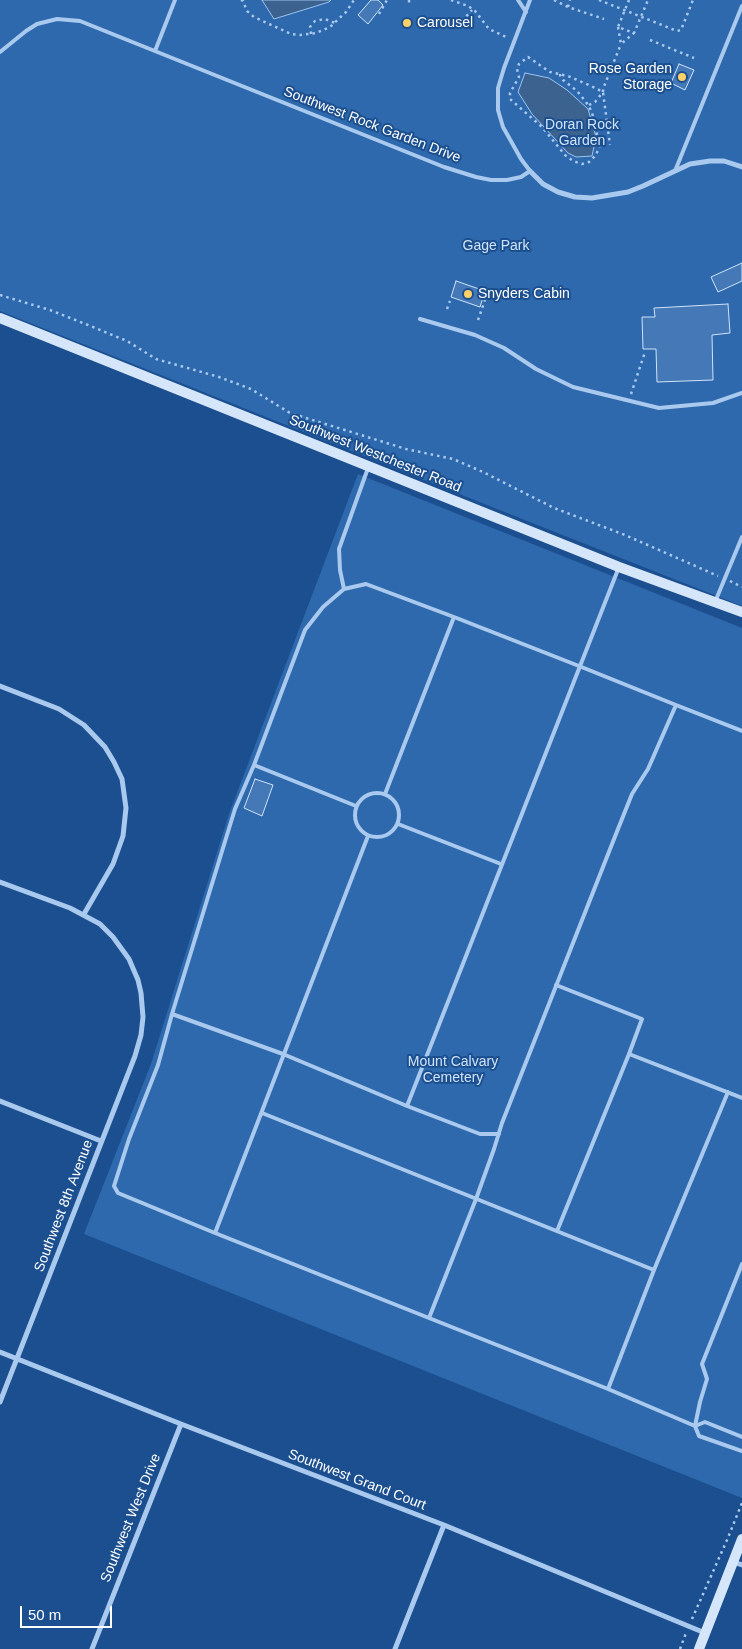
<!DOCTYPE html>
<style>
body{margin:0}
#map{position:relative;width:742px;height:1649px;overflow:hidden;background:#1b4f8f;font-family:Arial,sans-serif}
canvas{display:block}
.scale{position:absolute;left:20px;top:1606px;width:92px;height:22px;box-sizing:border-box;border:2px solid #fff;border-top:0;padding-left:6px;font-size:15px;line-height:18px;white-space:nowrap;color:#fff;-webkit-text-stroke:4px #1b4f8f;paint-order:stroke}
</style>
<div id="map">
<canvas width="742" height="1649"></canvas>
<div class="scale">50 m</div>
</div>
<script>
const context = document.querySelector('canvas').getContext('2d');
context.lineJoin = 'round';
function paint(path, color) { context.fillStyle = color; context.fill(path, 'evenodd'); }
const toPath = rows => new Path2D(rows.map(r => 'M' + r).join(''));
function stroke(path, color, width, dash) { context.strokeStyle = color; context.lineWidth = width; context.lineCap = dash ? 'butt' : 'round'; context.setLineDash(dash || []); context.stroke(path); }
function drawText(font, color, halo, rows, align = 'center') {
  context.font = font + ' Arial,sans-serif'; context.lineWidth = 4; context.setLineDash([]); context.textBaseline = 'middle'; context.strokeStyle = halo; context.fillStyle = color; for (const [text, x, y, turn = 0] of rows) {
    context.save(); context.translate(x, y); context.rotate((+turn || 0) * Math.PI / 180); context.textAlign = isNaN(turn) ? turn : align; if (halo) context.strokeText(text, 0, 0); context.fillText(text, 0, 0); context.restore();
  }
}
paint(toPath([
 [0,0,742,0,742,606,507,513,0,311],
 [358,474,742,628,742,1498,84,1234,151,1064,229,814]
]), '#2e69ad');
const water = toPath([
 [262,0,331,0,329,2,274,19,262,0],
 [525,73,549,78,567,90,588,109,596,137,592,156,576,157,568,153,532,114,518,92,525,73]
]);
paint(water, '#3c6290');
stroke(water, '#9cc4f0', 1);
const building = toPath([
 [371,0,378,0,383,5,368,24,358,15,371,0],
 [679,64,694,70,685,90,671,83,679,64],
 [742,263,742,281,718,292,711,277,742,263],
 [456,281,485,291,480,307,451,297,456,281],
 [728,304,730,333,712,335,713,380,657,382,656,349,643,349,642,317,655,317,654,308,728,304],
 [255,779,273,785,262,816,244,808,255,779]
]);
paint(building, '#4478b7');
stroke(building, '#cfe3fa', 1);
stroke(toPath([
 [241,0,243,1,247,11,254,17,291,34,300,35,316,33,330,27,346,12,354,0],
 [409,0,409,4],
 [451,0,468,6,475,11,489,29,508,38],
 [554,0,568,7,604,19],
 [599,0,677,31,681,30,693,0],
 [629,0,618,27,634,33,648,0],
 [568,7,570,0],
 [379,14,387,0],
 [462,21,472,10],
 [618,27,621,44,634,33],
 [311,34,310,27,315,21,325,19,335,23],
 [650,40,694,58],
 [560,74,560,75,561,77,563,80,577,91,586,102,592,112,595,127,600,145,596,155,589,162,582,164,573,161,565,155,542,127,510,99,510,93,519,77,517,69,519,64,528,57,550,72,568,76,591,86,603,92,610,145],
 [589,105,595,102,603,92,603,89,621,44],
 [0,295,50,310,93,327,127,341,156,359,219,377,251,389,290,413,406,449,453,459,483,472,554,508,625,535,718,576],
 [447,309,450,301],
 [478,320,485,300],
 [631,394,645,352],
 [730,581,742,587],
 [692,1619,727,1540,742,1503],
 [680,1649,686,1633]
]), '#a9c9ee', 2.5, [2.5, 4]);
stroke(toPath([
 [518,0,526,12],
 [155,51,175,0],
 [0,52,26,31,37,24,57,19,80,21,444,167,476,177,491,180,507,180,521,177,530,171,521,159,503,127,498,110,498,88,504,68,530,0],
 [675,171,742,6],
 [420,319,475,335,504,348,536,369,573,387,659,408,713,403,742,393],
 [344,589,340,570,339,549,368,468],
 [715,602,742,537],
 [676,705,648,769,632,794,616,834,502,1123,494,1149,476,1199,429,1318,215,1233,118,1193,114,1186,129,1139,158,1065,172,1014,235,809,254,765,305,630,323,607,344,589,366,584,454,617,579,666,676,705,742,731],
 [254,765,356,806],
 '355 815a22 22 0 1 1 44 0a22 22 0 1 1-44 0Z',
 [385,794,454,617],
 [398,824,501,864],
 [556,985,642,1019,629,1054,742,1098],
 [172,1014,283,1054,407,1106,480,1134,499,1134],
 [407,1106,619,567],
 [262,1113,654,1270],
 [557,1231,629,1054],
 [215,1233,368,836],
 [742,1264,702,1364,707,1379,700,1402,695,1426,699,1436,742,1451],
 [429,1318,608,1389,695,1426,705,1422,742,1437],
 [608,1389,654,1270,728,1092]
]), '#a9c9ee', 4);
stroke(toPath([
 [530,171,543,184,558,192,575,197,592,198,628,192,643,186,690,164,710,161,724,161,742,167],
 [0,686,59,709,84,725,105,747,114,762,122,779,126,808,123,836,113,864,84,914],
 [0,882,70,908,100,924,113,937,129,959,138,980,141,993,143,1017,141,1035,135,1056,0,1402],
 [0,1101,101,1141],
 [0,1352,181,1424,444,1525,705,1633],
 [733,1562,742,1565],
 [92,1649,181,1424],
 [395,1649,444,1525]
]), '#a9c9ee', 5);
stroke(toPath([
 [0,318,619,567,742,612],
 [699,1649,742,1539]
]), '#d6e6fa', 10);
for (const [x, y, r, color] of [
 [407,23,5,"#ffd166"],
 [682,77,5,"#ffd166"],
 [468,294,5,"#ffd166"]
]) { const dot = new Path2D(); dot.arc(x, y, r, 0, 2 * Math.PI); context.fillStyle = color; context.fill(dot); stroke(dot, '#1b4f8f', 2); }
drawText('14px', '#fff', '#1b4f8f', [
 ["Carousel",417,23],
 ["Rose Garden",672,69,"right"],
 ["Storage",672,85,"right"],
 ["Snyders Cabin",478,294]
], 'left');
drawText('14px', '#fff', '#1b4f8f', [
 ["Southwest Rock Garden Drive",372,125,21],
 ["Southwest Westchester Road",375,454,22],
 ["Southwest 8th Avenue",64,1206,-69],
 ["Southwest Grand Court",357,1480,21],
 ["Southwest West Drive",131,1518,-68]
]);
drawText('14px', '#cfe3fa', '#1b4f8f', [
 ["Doran Rock",582,125],
 ["Garden",582,141],
 ["Gage Park",496,246],
 ["Mount Calvary",453,1062],
 ["Cemetery",453,1078]
]);
</script>
